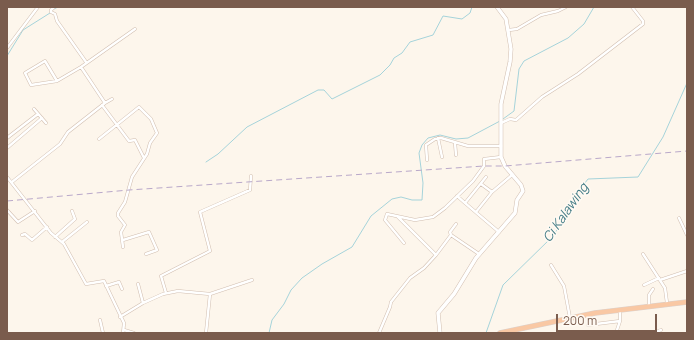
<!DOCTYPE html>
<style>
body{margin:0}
#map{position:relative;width:694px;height:340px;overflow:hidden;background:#fdf6ec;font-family:Manrope,sans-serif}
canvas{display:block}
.frame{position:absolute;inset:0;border:8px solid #7a5c4d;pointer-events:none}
.scale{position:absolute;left:556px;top:314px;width:101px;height:18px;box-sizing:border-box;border:2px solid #7a5c4d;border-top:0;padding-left:5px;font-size:12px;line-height:14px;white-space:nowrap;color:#7a5c4d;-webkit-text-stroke:3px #fffaf3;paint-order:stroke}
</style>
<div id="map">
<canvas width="694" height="340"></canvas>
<div class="frame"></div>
<div class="scale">200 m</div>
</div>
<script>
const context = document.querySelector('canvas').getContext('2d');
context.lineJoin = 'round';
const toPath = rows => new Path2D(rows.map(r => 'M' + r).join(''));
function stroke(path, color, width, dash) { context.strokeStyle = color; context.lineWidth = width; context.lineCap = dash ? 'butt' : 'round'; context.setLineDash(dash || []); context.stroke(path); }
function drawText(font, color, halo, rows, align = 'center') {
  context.font = font + ' Manrope,sans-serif'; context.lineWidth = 3; context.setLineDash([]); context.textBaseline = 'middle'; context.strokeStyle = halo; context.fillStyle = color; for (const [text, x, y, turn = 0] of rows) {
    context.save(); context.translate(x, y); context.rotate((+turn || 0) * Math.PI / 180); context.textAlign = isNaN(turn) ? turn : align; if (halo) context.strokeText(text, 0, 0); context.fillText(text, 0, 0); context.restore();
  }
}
stroke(toPath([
 [54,9,58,7],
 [7,56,23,30,50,13],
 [503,119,514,111,519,69,524,61,568,38,584,24,594,7],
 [206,162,218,154,247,127,318,90,324,90,332,99,380,75,390,65,394,58,402,53,410,42,433,35,443,16,462,19,470,13,472,7],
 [269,333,272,320,284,304,291,290,302,278,322,264,352,247,371,216,392,199,401,197,412,200,422,200,423,183,419,153,422,145,428,138,440,135,456,139,468,138,500,121],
 [486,333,503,285,551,238,562,223,577,193,588,179,638,177,663,137,687,83]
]), '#a5d3da', 1);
const minor = toPath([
 [54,7,51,10,51,12,55,14,57,21,86,62],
 [509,30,517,29,541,15,558,11,566,7],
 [7,48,38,7],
 [57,81,45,61,25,73,31,85,57,81,81,67],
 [105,103,112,99],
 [102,105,129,141,135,140,144,158],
 [34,109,46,123],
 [501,123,510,119,516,120,542,97,578,74,643,24,643,21,632,7],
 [7,138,38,114],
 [438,138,442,157],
 [99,139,139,107,151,119,157,133,150,143,147,154,132,177,125,202,118,213,118,216,125,225,121,232,123,247],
 [455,143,456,155],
 [7,148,42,118],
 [427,160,426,145,435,139,441,138,468,146,501,146],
 [7,177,51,233,64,244,86,284,104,281,124,323,123,333],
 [486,177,465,203,499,232],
 [12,182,60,144,68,132,105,103,81,67,135,29],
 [492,192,512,175],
 [457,196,465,203],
 [7,210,18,222,35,211],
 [476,212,492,192,481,184],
 [398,217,436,255],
 [679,218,687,235],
 [22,235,25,234,32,240,47,227],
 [451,235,479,254],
 [55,237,75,219,72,211],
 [123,240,149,232,157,250,146,254],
 [62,242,87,222],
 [404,243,385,220,387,214,415,220,433,217,445,208,473,181,484,166,484,159,501,157],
 [643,254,665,288,667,303],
 [551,265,564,286,570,318],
 [660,280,687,271],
 [138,284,143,303],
 [644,285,659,278],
 [106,286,119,282,122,289],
 [166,293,161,276,210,251,200,212,250,190,251,176],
 [649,306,649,295,653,289],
 [120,317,143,303,163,294,178,291,210,294,252,280],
 [100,320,103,333],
 [588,325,620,321],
 [124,330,134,333],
 [206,333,210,294],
 [379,333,390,307,391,302,410,278,424,268,436,255,451,235,450,232,456,224],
 [616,333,620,321,620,310],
 [654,333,661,330]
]);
const tertiary = toPath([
 [440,333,438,313,454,294,476,258,515,213,517,200,523,191,521,185,505,166,501,157,501,104,510,62,511,49,506,19,497,7]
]);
const trunk = toPath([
 [500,333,595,313,687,302]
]);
stroke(minor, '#d1beb0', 3.5);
stroke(tertiary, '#d1beb0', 4.5);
stroke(trunk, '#dad1cd', 5.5);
stroke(minor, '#fff', 2.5);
stroke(tertiary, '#fff', 3.5);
stroke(trunk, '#f9c8a4', 4.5);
stroke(toPath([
 [7,201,129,190,484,166,505,166,687,151]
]), '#b9a8c9', 1, [6, 4]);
drawText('italic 13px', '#437c86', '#fffaf3', [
 ["Ci Kalawing",566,213,-55]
]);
</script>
